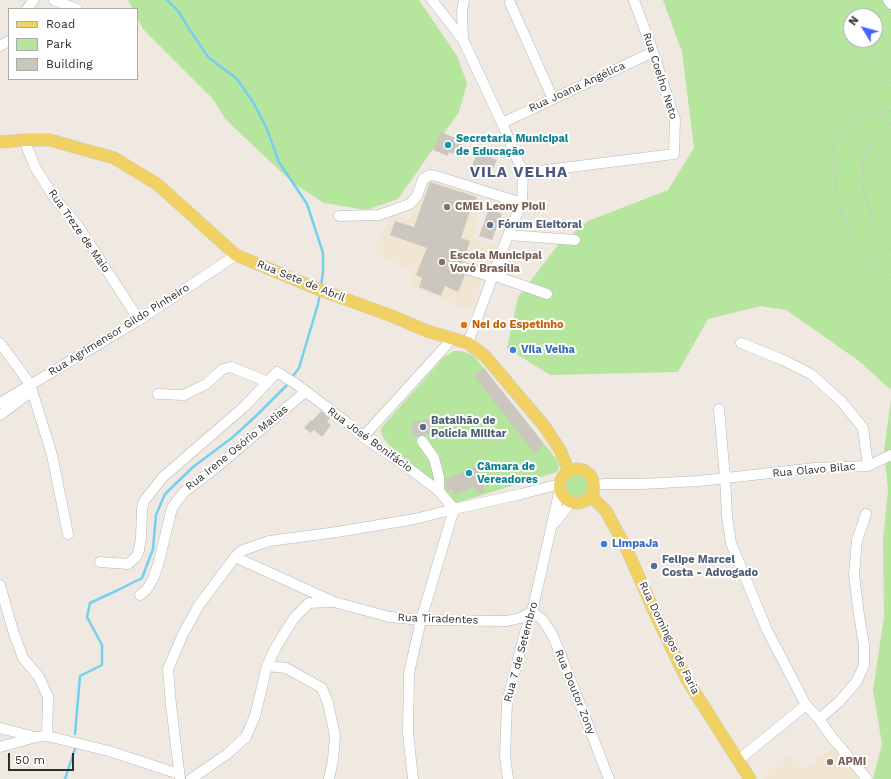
<!DOCTYPE html>
<meta charset="utf-8">
<style>
body{margin:0}
#map{position:relative;width:891px;height:779px;overflow:hidden;background:#efe9e1;font-family:"Work Sans",sans-serif}
canvas{display:block}
.legend{position:absolute;left:8px;top:8px;width:130px;height:72px;box-sizing:border-box;background:#fff;border:1px solid #ababab;margin:0;padding:5px 7px;list-style:none;font-size:12px;color:#2e2e2e}
.legend li{display:flex;align-items:center;gap:8px;height:20px}
.legend b{width:20px;border:1px solid #ababab}
.north{position:absolute;left:843px;top:8px;width:40px;height:40px;box-sizing:border-box;background:#fff;border:1px solid #ababab;border-radius:50%;rotate:307deg;font-size:11px;font-weight:700;line-height:16px;text-align:center;color:#2e2e2e}
.north::after{content:'';display:block;margin:auto;width:14px;height:18px;background:#4264fb;clip-path:polygon(50% 0,100% 100%,50% 72%,0 100%)}
.scale{position:absolute;left:8px;top:753px;width:66px;height:18px;box-sizing:border-box;border:2px solid #2e2e2e;border-top:0;padding-left:5px;font-size:12px;line-height:14px;white-space:nowrap;color:#2e2e2e;-webkit-text-stroke:3px #fff;paint-order:stroke}
</style>
<div id="map">
<canvas width="891" height="779"></canvas>
<ul class="legend">
<li><b style="height:5px;background:#f2d163"></b>Road</li>
<li><b style="height:11px;background:#b6e59e"></b>Park</li>
<li><b style="height:11px;background:#cbc7bf"></b>Building</li>
</ul>
<div class="north">N</div>
<div class="scale">50 m</div>
</div>
<script>
const context = document.querySelector('canvas').getContext('2d');
context.lineJoin = 'round';
function paint(path, color) { context.fillStyle = color; context.fill(path, 'evenodd'); }
const toPath = rows => new Path2D(rows.map(r => 'M' + r).join(''));
function stroke(path, color, width, dash) { context.strokeStyle = color; context.lineWidth = width; context.lineCap = dash ? 'butt' : 'round'; context.setLineDash(dash || []); context.stroke(path); }
function drawText(font, color, halo, rows, align = 'center') {
  context.font = font + ' "Work Sans",sans-serif'; context.lineWidth = 4; context.setLineDash([]); context.textBaseline = 'middle'; context.strokeStyle = halo; context.fillStyle = color; for (const [text, x, y, turn = 0] of rows) {
    context.save(); context.translate(x, y); context.rotate((+turn || 0) * Math.PI / 180); context.textAlign = isNaN(turn) ? turn : align; if (halo) context.strokeText(text, 0, 0); context.fillText(text, 0, 0); context.restore();
  }
}
paint(toPath([
 [427,177,482,194,474,238,496,246,471,311,410,286,415,273,373,251,393,215,410,219],
 [834,747,860,778,858,779,766,779,764,777,788,755,804,769]
]), '#f0e6d1');
paint(toPath([
 [128,0,419,0,457,56,467,83,459,112,398,199,366,210,324,203,293,183,226,120,213,99,143,29,137,18,137,9,133,9],
 [663,0,891,0,891,390,859,361,786,310,761,306,708,319,678,372,550,375,507,348,518,297,558,245,588,221,668,190,694,148,682,52],
 [851,16,875,16,875,40,851,40],
 [454,351,460,351,468,353,474,356,557,460,559,467,557,472,456,503,387,443,382,435,381,430,382,427,444,357],
 [891,399,891,779,873,779,882,744,873,690,884,617,883,539,888,490,884,451],
 '565 486a12 12 0 1 1 24 0a12 12 0 1 1-24 0Z'
]), '#b6e59e');
stroke(toPath([
 [167,0,179,12,189,29,208,57,237,79,253,102,266,127,279,162,307,204,323,253,323,272,321,286],
 [291,379,299,368,318,304,320,293],
 [75,734,80,676,102,665,102,645,87,617,90,603,118,590,142,578,153,549,156,515,165,494,193,467,233,437,257,415,289,383],
 [65,779,75,749]
]), '#75cff0', 2.5);
paint(toPath([
 [441,132,463,141,460,150,456,148,453,154,449,152,448,156,433,150],
 [478,152,497,160,488,179,470,170],
 [430,182,477,197,472,212,470,211,461,238,470,241,463,262,459,263,458,266,459,272,465,275,458,292,445,286,441,296,419,287,422,278,416,275,427,248,390,235,395,221,414,227],
 [489,209,502,214,492,240,479,236],
 [484,368,544,444,534,453,474,376],
 [321,411,330,418,327,422,331,425,322,437,314,430,311,433,304,428,311,420,312,421],
 [432,418,433,433,413,437,412,422],
 [477,466,485,492,478,494,475,487,454,495,452,490,449,491,446,487,446,479]
]), '#cbc7bf');
const minor = toPath([
 [54,0,77,9],
 [432,0,463,40,502,123,523,173,522,203,508,235,468,343],
 [888,0,891,4],
 [510,3,553,99],
 [27,9,34,0],
 [463,40,462,11,464,0],
 [0,46,9,41],
 [502,123,653,52],
 [24,140,35,167,53,196,78,226,139,320],
 [523,173,674,154,675,120,653,52,634,0],
 [339,216,379,215,410,204,417,196,423,179,426,177,430,175,436,176,522,203],
 [508,235,575,240],
 [464,268,492,277],
 [493,275,547,294],
 [0,343,30,384,52,455,68,534],
 [741,343,783,360,811,374,842,402,863,428,868,466],
 [158,394,184,395,206,384,223,369,231,367,268,382],
 [0,403,139,320,236,255],
 [719,409,725,478,727,516,731,543,767,630,806,705,819,719,831,736,867,779],
 [0,415,32,391],
 [363,437,452,339],
 [422,441,434,458,439,477,439,491],
 [595,485,605,484,642,484,699,481,815,468,868,466,891,455],
 [555,523,571,502],
 [235,557,334,602,390,617,421,620,507,621,520,618,532,612],
 [100,562,128,564,136,557,139,550,141,538,142,509,144,501,163,477,245,406,277,372,296,384,345,421,363,437,407,467,439,491,454,509],
 [0,585,14,634,23,658,39,677,48,697,47,736],
 [140,595,147,589,153,579,158,565,172,508,184,492,212,471,305,392],
 [532,612,543,620,553,636,573,686,609,779],
 [267,666,286,668,322,688,328,703,335,736,333,760,329,779],
 [819,719,839,702,857,681,864,665,864,645,859,615,854,575,857,540,866,514],
 [0,728,35,737],
 [0,747,36,737,47,736,109,751,179,774],
 [737,761,806,705],
 [180,779,171,705,168,669,183,634,199,605,235,557,241,551,269,541,337,532,415,519,454,509,521,494,560,484],
 [191,779,227,754,246,737,255,716,267,666,276,647,294,618,309,603,332,602],
 [413,779,408,733,409,673,421,620,454,509],
 [508,779,505,756,507,702,524,636,532,612,560,489]
]);
const major = toPath([
 [0,142,24,140,50,140,114,158,157,184,236,255,320,290,392,316,427,331,468,343,485,356,545,427,560,450,569,471],
 '560 486a17 17 0 1 1 34 0a17 17 0 1 1-34 0Z',
 [591,496,606,511,627,550,657,618,687,680,750,779]
]);
stroke(minor, '#b4b7c1', 11);
stroke(major, '#c9c9c9', 13);
stroke(toPath([
 [847,0,851,18],
 [861,40,874,62,891,84],
 [891,111,881,112,862,118,845,126,833,146,836,187,841,214,849,228,867,256,879,268,891,278],
 [891,124,875,140,863,158,863,188,875,228,882,240,891,251]
]), '#c9c9c9', 1.5, [3, 2]);
stroke(minor, '#fff', 10);
stroke(major, '#f2d163', 12);
for (const [x, y, r, color] of [
 [448,145,4,"#0f9aa8"],
 [447,207,4,"#8d6e63"],
 [490,225,4,"#5c6f8a"],
 [442,262,4,"#8d6e63"],
 [464,325,4,"#e8710a"],
 [513,350,4,"#3f7fe0"],
 [423,427,4,"#5c6f8a"],
 [469,473,4,"#0f9aa8"],
 [604,544,4,"#3f7fe0"],
 [654,566,4,"#5c6f8a"],
 [830,762,4,"#8d6e63"]
]) { const dot = new Path2D(); dot.arc(x, y, r, 0, 2 * Math.PI); context.fillStyle = color; context.fill(dot); stroke(dot, '#fff', 1.5); }
drawText('11px', '#2e2e2e', '#fff', [
 ["Rua Coelho Neto",660,76,72],
 ["Rua Joana Angélica",577,87,-25],
 ["Rua Treze de Maio",79,231,55],
 ["Rua Sete de Abril",301,281,22],
 ["Rua Agrimensor Gildo Pinheiro",119,330,-32],
 ["Rua José Bonifácio",370,440,36],
 ["Rua Irene Osório Matias",237,448,-39],
 ["Rua Olavo Bilac",814,470,-5],
 ["Rua Tiradentes",438,619,2],
 ["Rua Domingos de Faria",669,638,64],
 ["Rua 7 de Setembro",521,652,-75],
 ["Rua Doutor Zony",575,692,68]
]);
drawText('bold 11px', '#0d838f', '#fff', [
 ["Secretaria Municipal",456,139],
 ["de Educação",456,152],
 ["Câmara de",477,467],
 ["Vereadores",477,480]
], 'left');
drawText('bold 11px', '#785e54', '#fff', [
 ["CMEI Leony Pioli",455,207],
 ["Escola Municipal",450,256],
 ["Vovó Brasília",450,269],
 ["APMI",838,762]
], 'left');
drawText('bold 11px', '#4e5e75', '#fff', [
 ["Fórum Eleitoral",498,225],
 ["Batalhão de",431,421],
 ["Polícia Militar",431,434],
 ["Felipe Marcel",662,560],
 ["Costa - Advogado",662,573]
], 'left');
drawText('bold 11px', '#c56008', '#fff', [
 ["Nei do Espetinho",472,325]
], 'left');
drawText('bold 11px', '#366cbe', '#fff', [
 ["Vila Velha",521,350],
 ["LimpaJa",612,544]
], 'left');
context.letterSpacing = '1px';
drawText('bold 15px', '#4d5680', '#fff', [
 ["VILA VELHA",519,173]
]);
context.letterSpacing = '0px';
</script>
